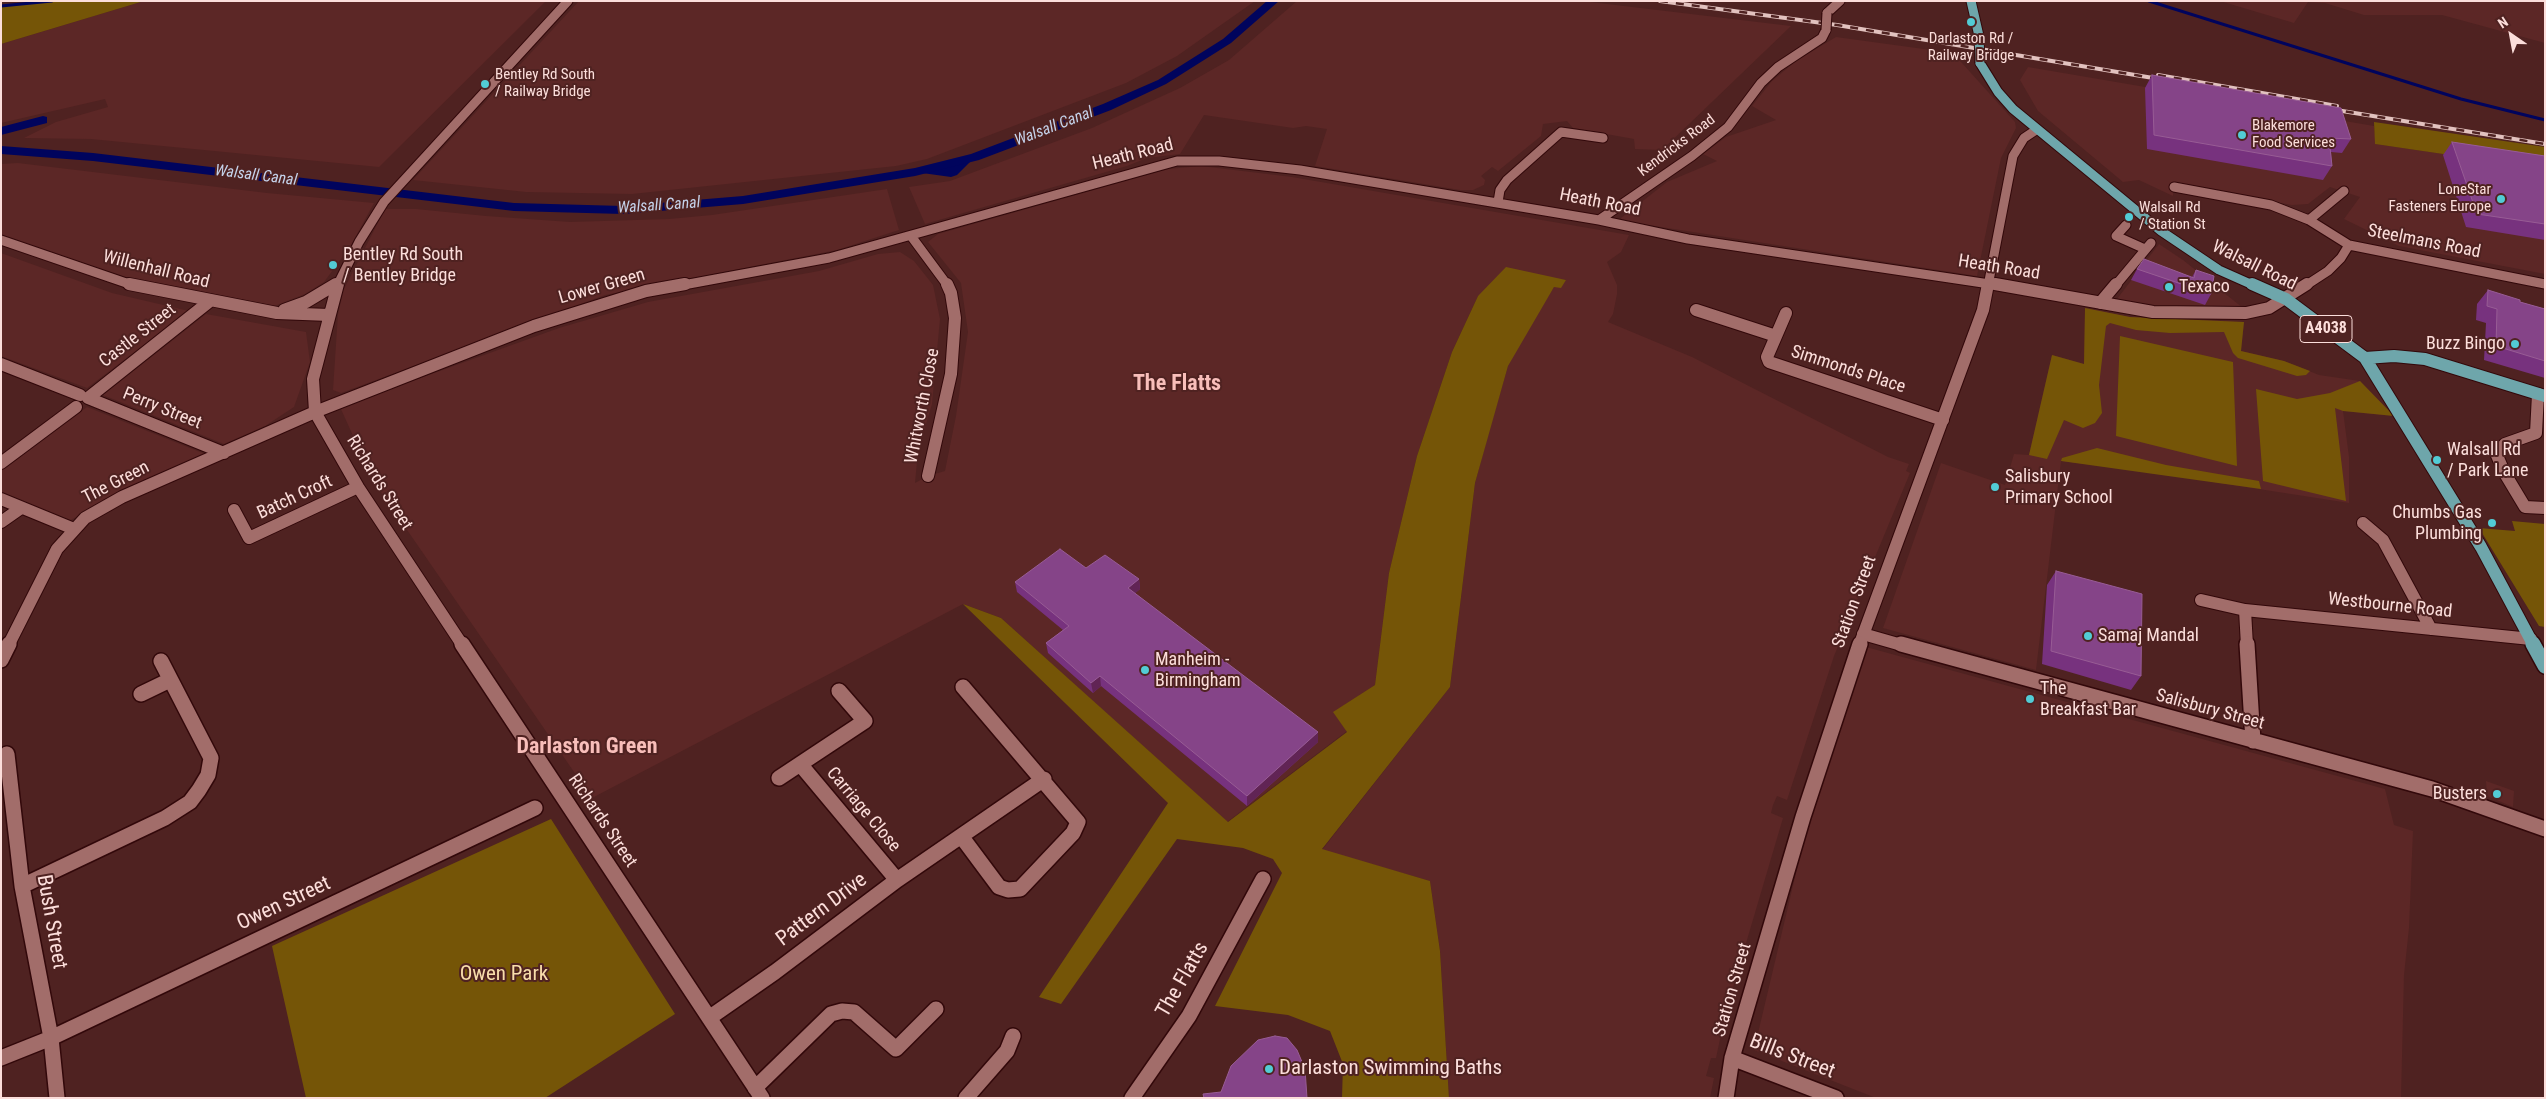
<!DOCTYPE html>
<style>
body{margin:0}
#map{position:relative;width:2546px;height:1099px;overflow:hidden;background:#4f2221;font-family:"Roboto Condensed",sans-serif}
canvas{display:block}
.frame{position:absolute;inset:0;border:2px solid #fcdedb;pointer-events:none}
.north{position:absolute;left:2486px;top:10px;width:50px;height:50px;-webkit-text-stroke:4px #4f2221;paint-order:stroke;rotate:327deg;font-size:14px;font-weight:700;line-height:20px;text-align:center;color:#fcdedb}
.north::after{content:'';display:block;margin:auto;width:18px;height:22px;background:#fcdedb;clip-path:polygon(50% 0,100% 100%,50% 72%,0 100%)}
</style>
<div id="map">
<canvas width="2546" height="1099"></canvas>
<div class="frame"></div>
<div class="north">N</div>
</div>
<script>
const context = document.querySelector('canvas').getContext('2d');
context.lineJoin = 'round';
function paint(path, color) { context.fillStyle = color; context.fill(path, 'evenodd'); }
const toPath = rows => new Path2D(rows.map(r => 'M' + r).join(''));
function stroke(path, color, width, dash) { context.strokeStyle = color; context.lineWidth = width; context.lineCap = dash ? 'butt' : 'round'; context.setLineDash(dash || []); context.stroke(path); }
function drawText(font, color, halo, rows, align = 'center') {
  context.font = font + ' "Roboto Condensed",sans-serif'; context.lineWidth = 4; context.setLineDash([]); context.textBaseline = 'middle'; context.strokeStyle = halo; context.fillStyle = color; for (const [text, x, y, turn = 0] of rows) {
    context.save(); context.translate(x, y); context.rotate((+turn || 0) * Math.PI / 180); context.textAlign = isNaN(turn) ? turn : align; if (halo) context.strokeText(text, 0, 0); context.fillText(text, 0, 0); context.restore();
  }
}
paint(toPath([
 [144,1,546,1,379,167,91,139,24,138,56,122,108,107,105,99,1,123,1,44],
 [579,1,1255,1,1177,56,1126,83,927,159,896,166,632,194,526,192,413,180],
 [1297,1,1582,1,1791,26,1662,150,1635,149,1634,139,1573,128,1567,121,1543,124,1541,136,1498,171,1492,167,1481,176,1485,180,1484,185,1473,190,1460,190,1315,166,1327,129,1306,126,1293,128,1204,115,1180,154,1147,158,1127,166,925,224,909,187,950,181,1092,128,1180,88,1229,60],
 [2220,1,2545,1,2545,43,2442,15,2364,15,2325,3,2308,2,2294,23],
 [1836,37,1953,53,2015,122,2016,128,2001,158,1977,276,1622,221,1621,218,1667,182,1717,161,1703,154,1726,137,1776,120,1752,106,1772,81,1796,61],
 [2028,67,2374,126,2376,144,2545,169,2545,274,2399,246,2344,219,2360,197,2330,187,2308,204,2292,205,2174,184,2173,196,2139,180,2123,182,2038,111,2020,80],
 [18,163,267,193,374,203,350,247,324,282,305,294,272,307,216,298,117,276,1,235,1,164],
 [1201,166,1292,177,1629,235,1621,252,1607,262,1617,285,1617,294,1613,314,1608,322,1692,357,1888,457,1909,464,1906,471,1910,473,1834,656,1787,800,1777,796,1773,805,1771,813,1783,818,1726,1011,1716,1058,1711,1058,1706,1076,1714,1078,1710,1098,1449,1098,1440,951,1430,881,1322,850,1450,687,1475,483,1490,427,1508,366,1522,336,1554,287,1566,280,1559,279,1478,296,1452,352,1417,456,1389,573,1375,685,1334,712,1347,731,1227,822,1001,618,963,604,592,798,374,482,340,407,559,328,648,302,819,271,878,254,900,252,914,261,933,285,940,319,932,404,918,451,915,483,928,476,945,471,956,416,968,332,961,283,928,242,938,234,1168,169],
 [887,189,899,230,837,250,605,295,341,393,333,390,338,314,344,289,385,209,416,209,486,216,570,222,669,219,712,215],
 [2159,244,2183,260,2243,308,2169,309,2114,303],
 [1,253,112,293,189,311,87,388,1,356],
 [2085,308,2130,317,2244,322,2241,351,2284,361,2319,375,2360,381,2394,416,2343,411,2349,457,2349,503,2162,474,2061,461,2036,670,1883,628,1941,463,2005,485,2014,454,2029,455,2052,355,2084,364],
 [206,314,306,332,310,362,294,407,265,426,224,444,103,395],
 [87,407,205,454,133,486,67,522,1,493,1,468],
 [1866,647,2385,789,2394,825,2413,831,2409,928,2404,975,2401,1098,1876,1098,1754,1050,1811,810],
 [2486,781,2514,791,2513,807,2487,796]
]), '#5c2726');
paint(toPath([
 [52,1,144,1,1,44,1,6],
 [2374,122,2545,147,2545,169,2375,144],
 [1506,267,1566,280,1561,288,1554,287,1508,366,1475,483,1450,687,1322,849,1430,881,1440,951,1449,1098,1342,1098,1343,1064,1330,1031,1288,1015,1215,1006,1282,873,1273,859,1243,848,1177,839,1061,1004,1039,997,1168,803,963,604,1001,618,1228,822,1347,732,1333,712,1375,685,1389,573,1417,456,1452,352,1478,296],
 [2085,308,2130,317,2244,322,2241,351,2284,361,2310,371,2306,375,2297,376,2238,358,2233,353,2224,332,2170,333,2136,330,2110,323,2106,326,2099,385,2102,413,2095,423,2083,428,2064,420,2047,459,2029,455,2052,355,2084,364],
 [2120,336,2233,362,2237,466,2116,436],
 [2360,381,2394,416,2343,411,2335,408,2346,501,2263,481,2256,389,2297,399,2330,393],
 [2097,448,2166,465,2259,481,2261,489,2061,461,2062,458],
 [2512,521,2545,524,2545,627,2539,626,2479,528,2515,531],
 [551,819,675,1014,545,1098,306,1098,272,946]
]), '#755507');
paint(toPath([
 [975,157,957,175,951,177,915,172]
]), '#00045d');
stroke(toPath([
 [2149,1,2461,99,2545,120],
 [1,6,52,1]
]), '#00045d', 3);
paint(toPath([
 [1267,1,1279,1,1231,43,1166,84,1111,110,979,160,915,176,743,204,623,214,514,211,93,161,1,154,1,146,93,153,514,203,623,206,743,196,915,168,971,154,1103,104,1158,80,1223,39,1267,1],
 [43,116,47,117,47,123,1,135,1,127,43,116]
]), '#00045d');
const minorFar2 = toPath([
 [1827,13,1840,1],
 [2174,187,2271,205,2309,220],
 [2344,191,2309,220,2349,245,2545,284],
 [1498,202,1500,190,1507,180,1561,132,1603,138],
 [1599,220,1692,156,1728,127,1761,83,1778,67,1822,38,1826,30],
 [2126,225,2116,236,2145,249],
 [911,236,948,286],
 [1,240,135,286],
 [333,286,338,283],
 [337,286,359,242,384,202,568,1],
 [678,286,829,258,1177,161,1219,161,1300,170,1599,220,1688,239,2003,286],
 [1988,286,2013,156,2024,138,2036,130],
 [2115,286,2151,243],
 [2305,286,2328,271,2341,258,2349,245]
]);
const minorFar1 = toPath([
 [129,284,277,313,329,315],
 [338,284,313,379,315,412,358,487,463,646],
 [1995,284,2153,312,2246,313,2269,308,2307,284],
 [210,301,88,398,224,453],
 [2100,303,2116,284],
 [284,310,306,302,336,284],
 [1696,310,1776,336],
 [1786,313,1767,357,1769,362,1943,420],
 [1,364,80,395],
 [2538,394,2536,433,2505,444,2496,453,2504,472,2525,507,2545,508],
 [1,463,76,407],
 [928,476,951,374,955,318,951,293,947,284],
 [1,499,74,529],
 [234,510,249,538,358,487],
 [1,522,21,508],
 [2363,523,2383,540,2431,629],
 [2201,600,2245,610],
 [1863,634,1905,646],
 [8,646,57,549,85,518,122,497,315,412,534,326,646,291,685,284],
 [1859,646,1983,310,1988,284],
 [2247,646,2245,610,2531,639]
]);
const minor = toPath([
 [462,644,762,1098],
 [1901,644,2432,789,2545,829],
 [2247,644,2253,741],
 [1,660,9,644],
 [141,694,170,680],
 [7,754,22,886,51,1038,57,1098],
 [800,764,897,880],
 [779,778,865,721,839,691],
 [961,836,999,887,1008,890,1020,889,1073,833,1078,822,963,687],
 [22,886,165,818,190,802,199,790,208,775,211,758,161,661],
 [709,1018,775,972,897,880,1044,779],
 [1,1058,51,1038,535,808],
 [1732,1058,1836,1098],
 [755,1088,831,1014,842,1011,854,1012,896,1049,936,1009],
 [966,1098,1007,1051,1013,1036],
 [1132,1098,1189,1016,1263,879],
 [1726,1098,1732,1058,1803,817,1860,644]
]);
const majorFar2 = toPath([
 [1971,1,1979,36],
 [1980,63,1998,92,2013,109,2161,231,2219,270,2255,286]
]);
const majorFar1 = toPath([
 [2252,284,2286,299,2365,358,2481,547,2534,646],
 [2365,358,2394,356,2425,359,2545,396]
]);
const major = toPath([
 [2533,644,2545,666]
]);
stroke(minorFar2, '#32080a', 11);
stroke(minorFar1, '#32080a', 14);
stroke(minor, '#32080a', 18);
stroke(majorFar2, '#32080a', 11);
stroke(majorFar1, '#32080a', 14);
stroke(major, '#32080a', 18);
stroke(minorFar2, '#a26d6a', 9);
stroke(minorFar1, '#a26d6a', 12);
stroke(minor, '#a26d6a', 15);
stroke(majorFar2, '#6ea6ab', 9);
stroke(majorFar1, '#6ea6ab', 12);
stroke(major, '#6ea6ab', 15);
const rail = toPath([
 [1660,1,1837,25,2165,80],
 [2158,75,2337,106],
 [2330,109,2545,144]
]);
stroke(rail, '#e2c2bf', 4);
stroke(rail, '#4f2221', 2.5, [8]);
const minorBridge = toPath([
 [1826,30,1827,13]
]);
const majorBridge = toPath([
 [1979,36,1980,63]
]);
stroke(minorBridge, '#32080a', 11, []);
stroke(majorBridge, '#32080a', 11, []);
stroke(minorBridge, '#a26d6a', 9);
stroke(majorBridge, '#6ea6ab', 9);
paint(toPath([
 [2152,75,2351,139,2342,153,2331,152,2332,166,2323,180,2147,149,2145,88],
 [2452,142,2545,156,2545,240,2466,227,2443,155],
 [2137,269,2192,277,2196,270,2211,294,2205,305,2131,280],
 [2488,290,2520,302,2545,309,2545,378,2484,360,2486,323,2476,320,2477,304],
 [2056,571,2141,676,2131,690,2042,664,2047,585],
 [1139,579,1140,589,1135,593,1318,742,1247,806,1101,686,1093,693,1048,653,1046,643,1063,630,1017,592,1015,582]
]), '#77327e');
paint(toPath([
 [1139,579,1140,589,1130,598,1128,588],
 [1100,676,1101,686,1093,693,1091,683],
 [1318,732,1318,742,1247,806,1247,796]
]), '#612455');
const building = toPath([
 [2152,75,2341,108,2351,139,2329,138,2332,166,2154,135,2152,75],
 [2452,142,2545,156,2545,224,2477,214,2452,142],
 [2144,259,2194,278,2196,270,2214,276,2211,294,2137,269,2144,259],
 [2488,290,2520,300,2520,302,2545,309,2545,361,2496,346,2497,309,2487,306,2488,290],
 [1060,549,1086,568,1105,555,1139,579,1128,588,1318,732,1247,796,1100,676,1091,683,1046,643,1069,626,1015,582,1060,549],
 [2056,571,2142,594,2141,676,2051,651,2056,571],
 [1275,1036,1287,1038,1297,1050,1305,1069,1307,1098,1204,1098,1203,1094,1221,1092,1231,1066,1258,1040,1275,1036]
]);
paint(building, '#854488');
stroke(building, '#985c95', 1);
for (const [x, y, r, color] of [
 [1971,22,5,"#52ccd5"],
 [485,84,5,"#52ccd5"],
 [2242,135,5,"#52ccd5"],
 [2501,199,5,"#52ccd5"],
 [2129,217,5,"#52ccd5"],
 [333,265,5,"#52ccd5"],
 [2169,287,5,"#52ccd5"],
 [2515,344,5,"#52ccd5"],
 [2437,460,5,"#52ccd5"],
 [1995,487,5,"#52ccd5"],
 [2492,523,5,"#52ccd5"],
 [2088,636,5,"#52ccd5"],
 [1145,670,5,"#52ccd5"],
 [2030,699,5,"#52ccd5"],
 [2497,794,5,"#52ccd5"],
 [1269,1069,5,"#52ccd5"]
]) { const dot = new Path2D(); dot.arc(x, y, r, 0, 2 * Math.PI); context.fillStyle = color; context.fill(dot); stroke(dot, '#4f2221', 2); }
drawText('15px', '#fcdedb', '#4f2221', [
 ["Darlaston Rd /",1971,39,"center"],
 ["Railway Bridge",1971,56,"center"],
 ["Bentley Rd South",495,75],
 ["/ Railway Bridge",495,92],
 ["Blakemore",2252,126],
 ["Food Services",2252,143],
 ["LoneStar",2491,190,"right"],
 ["Fasteners Europe",2491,207,"right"],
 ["Walsall Rd",2139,208],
 ["/ Station St",2139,225]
], 'left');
drawText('15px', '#fcdedb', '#4f2221', [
 ["Kendricks Road",1677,146,-37]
]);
drawText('italic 16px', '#c5d2ea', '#4f2221', [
 ["Walsall Canal",1054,127,-21],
 ["Walsall Canal",256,176,7],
 ["Walsall Canal",659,206,-4]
]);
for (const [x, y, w] of [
 [2326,329,52]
]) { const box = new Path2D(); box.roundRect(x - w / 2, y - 13.5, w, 27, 4); context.fillStyle = '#4f2221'; context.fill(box); stroke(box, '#fcdedb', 1); }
drawText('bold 16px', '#fcdedb', null, [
 ["A4038",2326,329]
]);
drawText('18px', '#fcdedb', '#4f2221', [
 ["Heath Road",1133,155,-14],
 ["Heath Road",1600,203,11],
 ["Steelmans Road",2424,242,11],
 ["Walsall Road",2254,266,26],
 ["Heath Road",1999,268,9],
 ["Willenhall Road",156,270,14],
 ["Lower Green",602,287,-16],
 ["Castle Street",138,336,-38],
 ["Simmonds Place",1848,370,18],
 ["Whitworth Close",923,406,-79],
 ["Perry Street",162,409,22],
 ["The Green",116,483,-27],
 ["Richards Street",379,483,58],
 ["Batch Croft",295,498,-25],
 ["Station Street",1855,602,-70],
 ["Westbourne Road",2390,606,6],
 ["Salisbury Street",2210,710,15],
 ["Carriage Close",863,810,50],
 ["Richards Street",602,821,56],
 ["Station Street",1733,990,-74]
]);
drawText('18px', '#fcdedb', '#4f2221', [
 ["Bentley Rd South",343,255],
 ["/ Bentley Bridge",343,276],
 ["Texaco",2179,287],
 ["Buzz Bingo",2505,344,"right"],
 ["Walsall Rd",2447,450],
 ["/ Park Lane",2447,471],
 ["Salisbury",2005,477],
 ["Primary School",2005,498],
 ["Chumbs Gas",2482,513,"right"],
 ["Plumbing",2482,534,"right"],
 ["Samaj Mandal",2098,636],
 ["Manheim -",1155,660],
 ["Birmingham",1155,681],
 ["The",2040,689],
 ["Breakfast Bar",2040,710],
 ["Busters",2487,794,"right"]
], 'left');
drawText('21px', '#fcdedb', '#4f2221', [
 ["Owen Street",284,904,-25],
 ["Pattern Drive",822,910,-37],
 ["Bush Street",51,922,80],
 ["The Flatts",1183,980,-60],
 ["Bills Street",1792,1057,21]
]);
drawText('21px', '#f8ddab', '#4f2221', [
 ["Owen Park",504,975]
]);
drawText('21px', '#fcdedb', '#4f2221', [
 ["Darlaston Swimming Baths",1279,1069]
], 'left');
drawText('bold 22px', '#f8beba', '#4f2221', [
 ["The Flatts",1177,384],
 ["Darlaston Green",587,747]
]);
</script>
